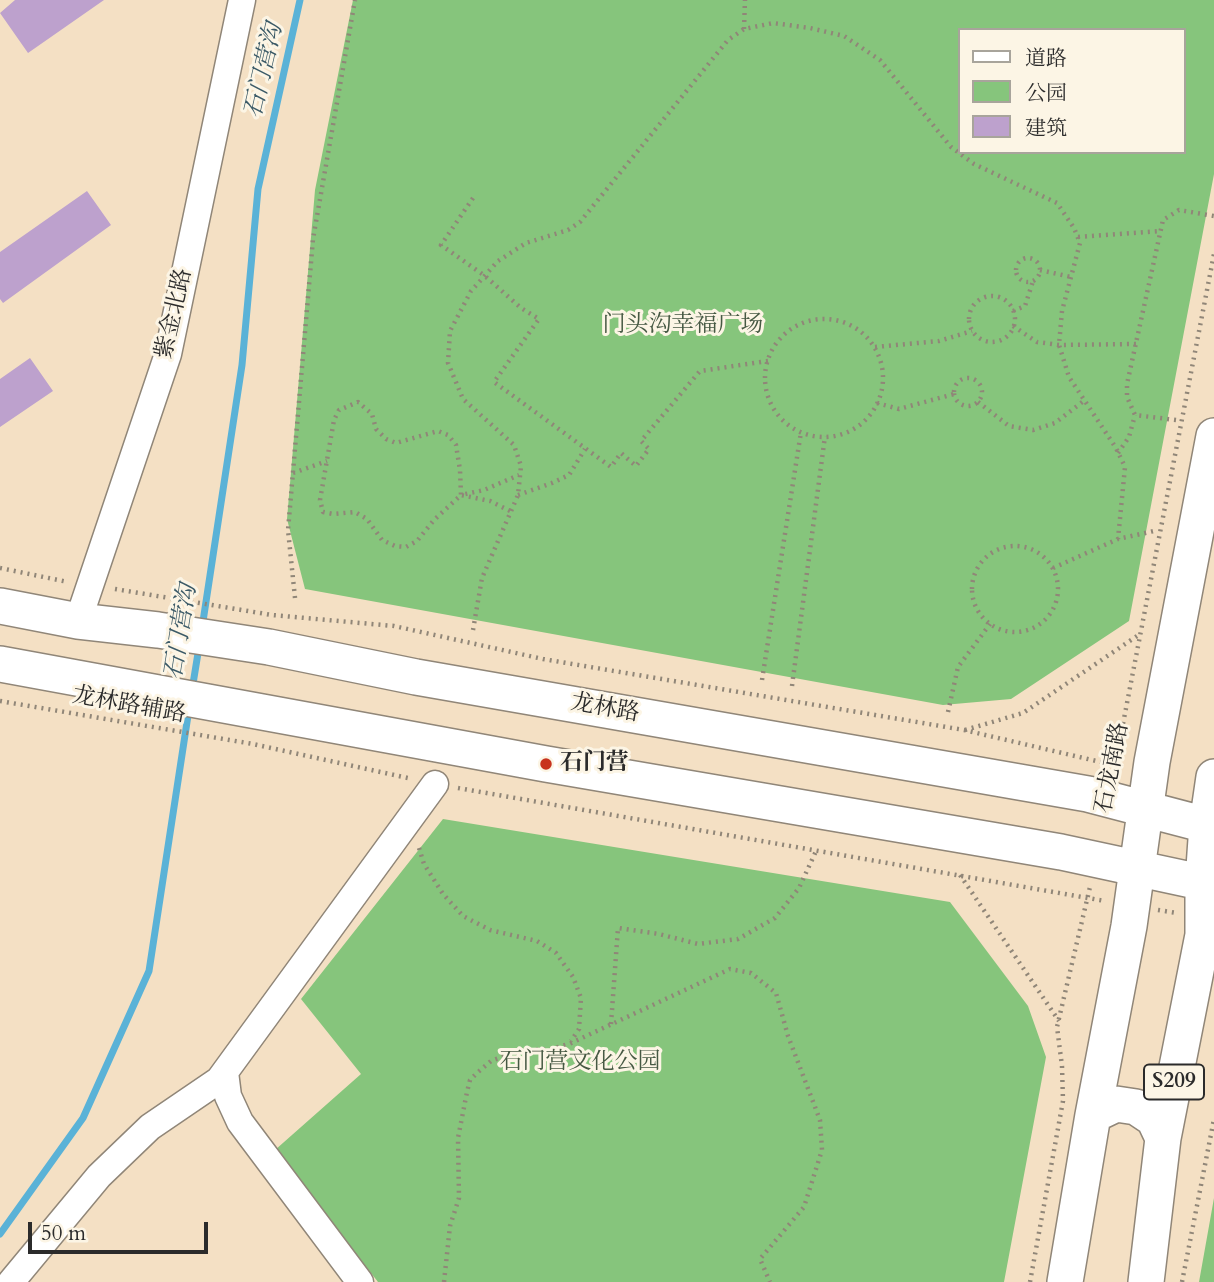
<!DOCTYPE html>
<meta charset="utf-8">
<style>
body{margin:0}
#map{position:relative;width:1214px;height:1282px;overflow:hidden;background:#f4e0c4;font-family:Cardo,"Noto Serif SC",serif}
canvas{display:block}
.legend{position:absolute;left:958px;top:28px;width:228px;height:126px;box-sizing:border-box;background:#fcf5e5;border:2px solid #a8a49b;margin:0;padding:9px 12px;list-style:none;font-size:21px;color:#2b2b2b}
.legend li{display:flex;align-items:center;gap:14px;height:35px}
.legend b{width:35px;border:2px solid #a8a49b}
.scale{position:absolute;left:28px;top:1222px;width:180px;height:32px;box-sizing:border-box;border:4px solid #2b2b2b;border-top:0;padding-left:9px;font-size:21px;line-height:24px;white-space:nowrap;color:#2b2b2b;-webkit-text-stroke:5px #fcf5e5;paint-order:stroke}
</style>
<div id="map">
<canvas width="1214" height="1282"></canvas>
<ul class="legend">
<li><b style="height:9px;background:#fff"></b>道路</li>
<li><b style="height:19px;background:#86c57c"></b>公园</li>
<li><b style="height:19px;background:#bda1cd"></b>建筑</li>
</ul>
<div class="scale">50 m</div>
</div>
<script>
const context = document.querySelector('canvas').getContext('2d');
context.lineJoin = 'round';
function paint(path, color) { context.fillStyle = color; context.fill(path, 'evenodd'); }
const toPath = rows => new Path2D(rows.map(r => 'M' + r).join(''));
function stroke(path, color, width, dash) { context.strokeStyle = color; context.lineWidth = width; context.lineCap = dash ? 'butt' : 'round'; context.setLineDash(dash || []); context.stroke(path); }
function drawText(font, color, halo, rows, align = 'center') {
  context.font = font + ' Cardo,"Noto Serif SC",serif'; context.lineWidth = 6; context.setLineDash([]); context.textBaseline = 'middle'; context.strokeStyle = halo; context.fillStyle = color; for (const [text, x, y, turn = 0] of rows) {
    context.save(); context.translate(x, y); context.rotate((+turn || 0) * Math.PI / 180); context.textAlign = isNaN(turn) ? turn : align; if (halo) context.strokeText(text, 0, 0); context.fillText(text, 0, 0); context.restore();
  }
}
paint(toPath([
 [353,0,1214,0,1214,174,1129,621,1011,699,943,705,305,589,287,519,315,190],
 [960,30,1184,30,1184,152,960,152],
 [443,819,950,902,1028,1006,1046,1057,1004,1282,378,1282,275,1150,361,1074,301,999],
 [1214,1198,1214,1282,1199,1282]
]), '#86c57c');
stroke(toPath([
 [202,628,242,365,258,189,300,0],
 [192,690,199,647],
 [0,1234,83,1118,149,971,189,709]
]), '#5ab2d7', 7);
paint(toPath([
 [15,0,104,0,28,53,0,13],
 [87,191,111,225,3,303,0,299,0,252],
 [30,358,53,391,0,427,0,379]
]), '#bda1cd');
const minor = toPath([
 [78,621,168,354,242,0],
 [225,1072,228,1096,240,1122,360,1282],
 [11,1282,99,1176,150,1127,219,1080,435,784]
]);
const major = toPath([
 [0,606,78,621,158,630,269,647,416,677,1088,794,1214,827],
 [0,664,546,764,1061,852,1214,885],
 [1093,1115,1116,1104,1136,1107,1154,1119,1163,1138],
 [1065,1282,1093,1115,1129,926,1152,762,1214,436],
 [1146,1282,1163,1138,1203,935,1203,882,1207,825,1214,777]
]);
stroke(minor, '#908678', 29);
stroke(major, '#908678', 38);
stroke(toPath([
 [744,29,745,0],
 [473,198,441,245,485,276,521,308,539,319,494,382,611,467,621,453,636,466,649,449,641,441,700,371,768,361],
 [1078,237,1161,231],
 '1016 270a12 12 0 1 1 24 0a12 12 0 1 1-24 0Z',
 [1040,270,1071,277],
 '969 319a23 23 0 1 1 46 0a23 23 0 1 1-46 0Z',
 [1013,311,1025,306,1033,281],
 '765 378a59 59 0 1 1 118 0a59 59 0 1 1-118 0Z',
 [1013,326,1037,342,1059,345,1136,344],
 [875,347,939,341,972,331],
 '954 392a14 14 0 1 1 28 0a14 14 0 1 1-28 0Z',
 [978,402,1009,426,1033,430,1055,423,1085,400],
 [877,403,899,409,954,394],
 [1176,420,1135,415,1127,397,1127,384,1163,220,1179,210,1214,216],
 [1118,453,1129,437,1135,415],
 [293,473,327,461],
 [518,495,552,483,569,475,585,449],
 [510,511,490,501,461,495,434,520,417,541,406,547,395,546,382,540,367,519,355,512,333,514,323,512,320,500,334,420,339,410,358,402,372,414,376,429,386,439,396,443,438,431,448,435,456,445,460,470,461,495,484,490,519,475],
 '972 589a43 43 0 1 1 86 0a43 43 0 1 1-86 0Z',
 [0,568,68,582],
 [1053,568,1118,539,1154,531],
 [115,589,272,615,394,626,543,659,964,730,1122,767],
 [295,598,288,530,313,239,355,0],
 [473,630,482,578,518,495,521,466,514,445,463,399,448,363,450,331,471,291,498,261,526,243,568,230,580,222,728,40,744,29,773,23,810,28,844,36,880,60,951,147,974,164,1057,203,1074,228,1080,243,1062,311,1059,345,1069,377,1116,448,1125,467,1118,539],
 [762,680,801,432],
 [792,686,825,436],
 [0,701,253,744,408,778],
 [948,712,958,667,990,624],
 [965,730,1023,713,1140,634],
 [1115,765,1214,254],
 [458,788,1105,901],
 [419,848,424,864,443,894,463,916,490,930,537,941,556,953,573,977,581,998,579,1029,571,1041],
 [960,875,1059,1021],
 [1158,910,1177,913],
 [611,1024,618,928,659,934,698,944,738,939,775,918,799,888,817,849],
 [444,1282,450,1226,459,1198,458,1138,467,1092,470,1080,477,1073,491,1061,507,1055,528,1050,551,1049,569,1044,730,969,751,973,776,993,788,1036,820,1120,822,1150,804,1207,760,1259,770,1282],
 [1030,1282,1063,1101,1062,1066,1057,1027,1090,887],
 [1182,1282,1214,1119]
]), '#908678', 4.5, [2, 5]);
stroke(minor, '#fff', 26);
stroke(major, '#fff', 35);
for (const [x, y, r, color] of [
 [546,764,7,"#c8321e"]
]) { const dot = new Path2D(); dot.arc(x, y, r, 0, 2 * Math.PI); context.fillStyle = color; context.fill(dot); stroke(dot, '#fcf5e5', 2.5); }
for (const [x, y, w] of [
 [1174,1082,60]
]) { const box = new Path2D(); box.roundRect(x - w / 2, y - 17.5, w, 35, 5); context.fillStyle = '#fcf5e5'; context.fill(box); stroke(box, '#2b2b2b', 2); }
drawText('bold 21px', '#2b2b2b', null, [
 ["S209",1174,1082]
]);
drawText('23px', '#2b2b2b', '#fcf5e5', [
 ["紫金北路",175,314,-77],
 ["龙林路辅路",129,706,10],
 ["龙林路",605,709,10],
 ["石龙南路",1113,768,-79]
]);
drawText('23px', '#465943', '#fcf5e5', [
 ["门头沟幸福广场",683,326],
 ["石门营文化公园",580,1063]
]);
drawText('bold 23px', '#2b2b2b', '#fcf5e5', [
 ["石门营",560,764]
], 'left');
drawText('italic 24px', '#3b5a67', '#fcf5e5', [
 ["石门营沟",265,71,-77],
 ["石门营沟",182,632,-81]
]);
</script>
